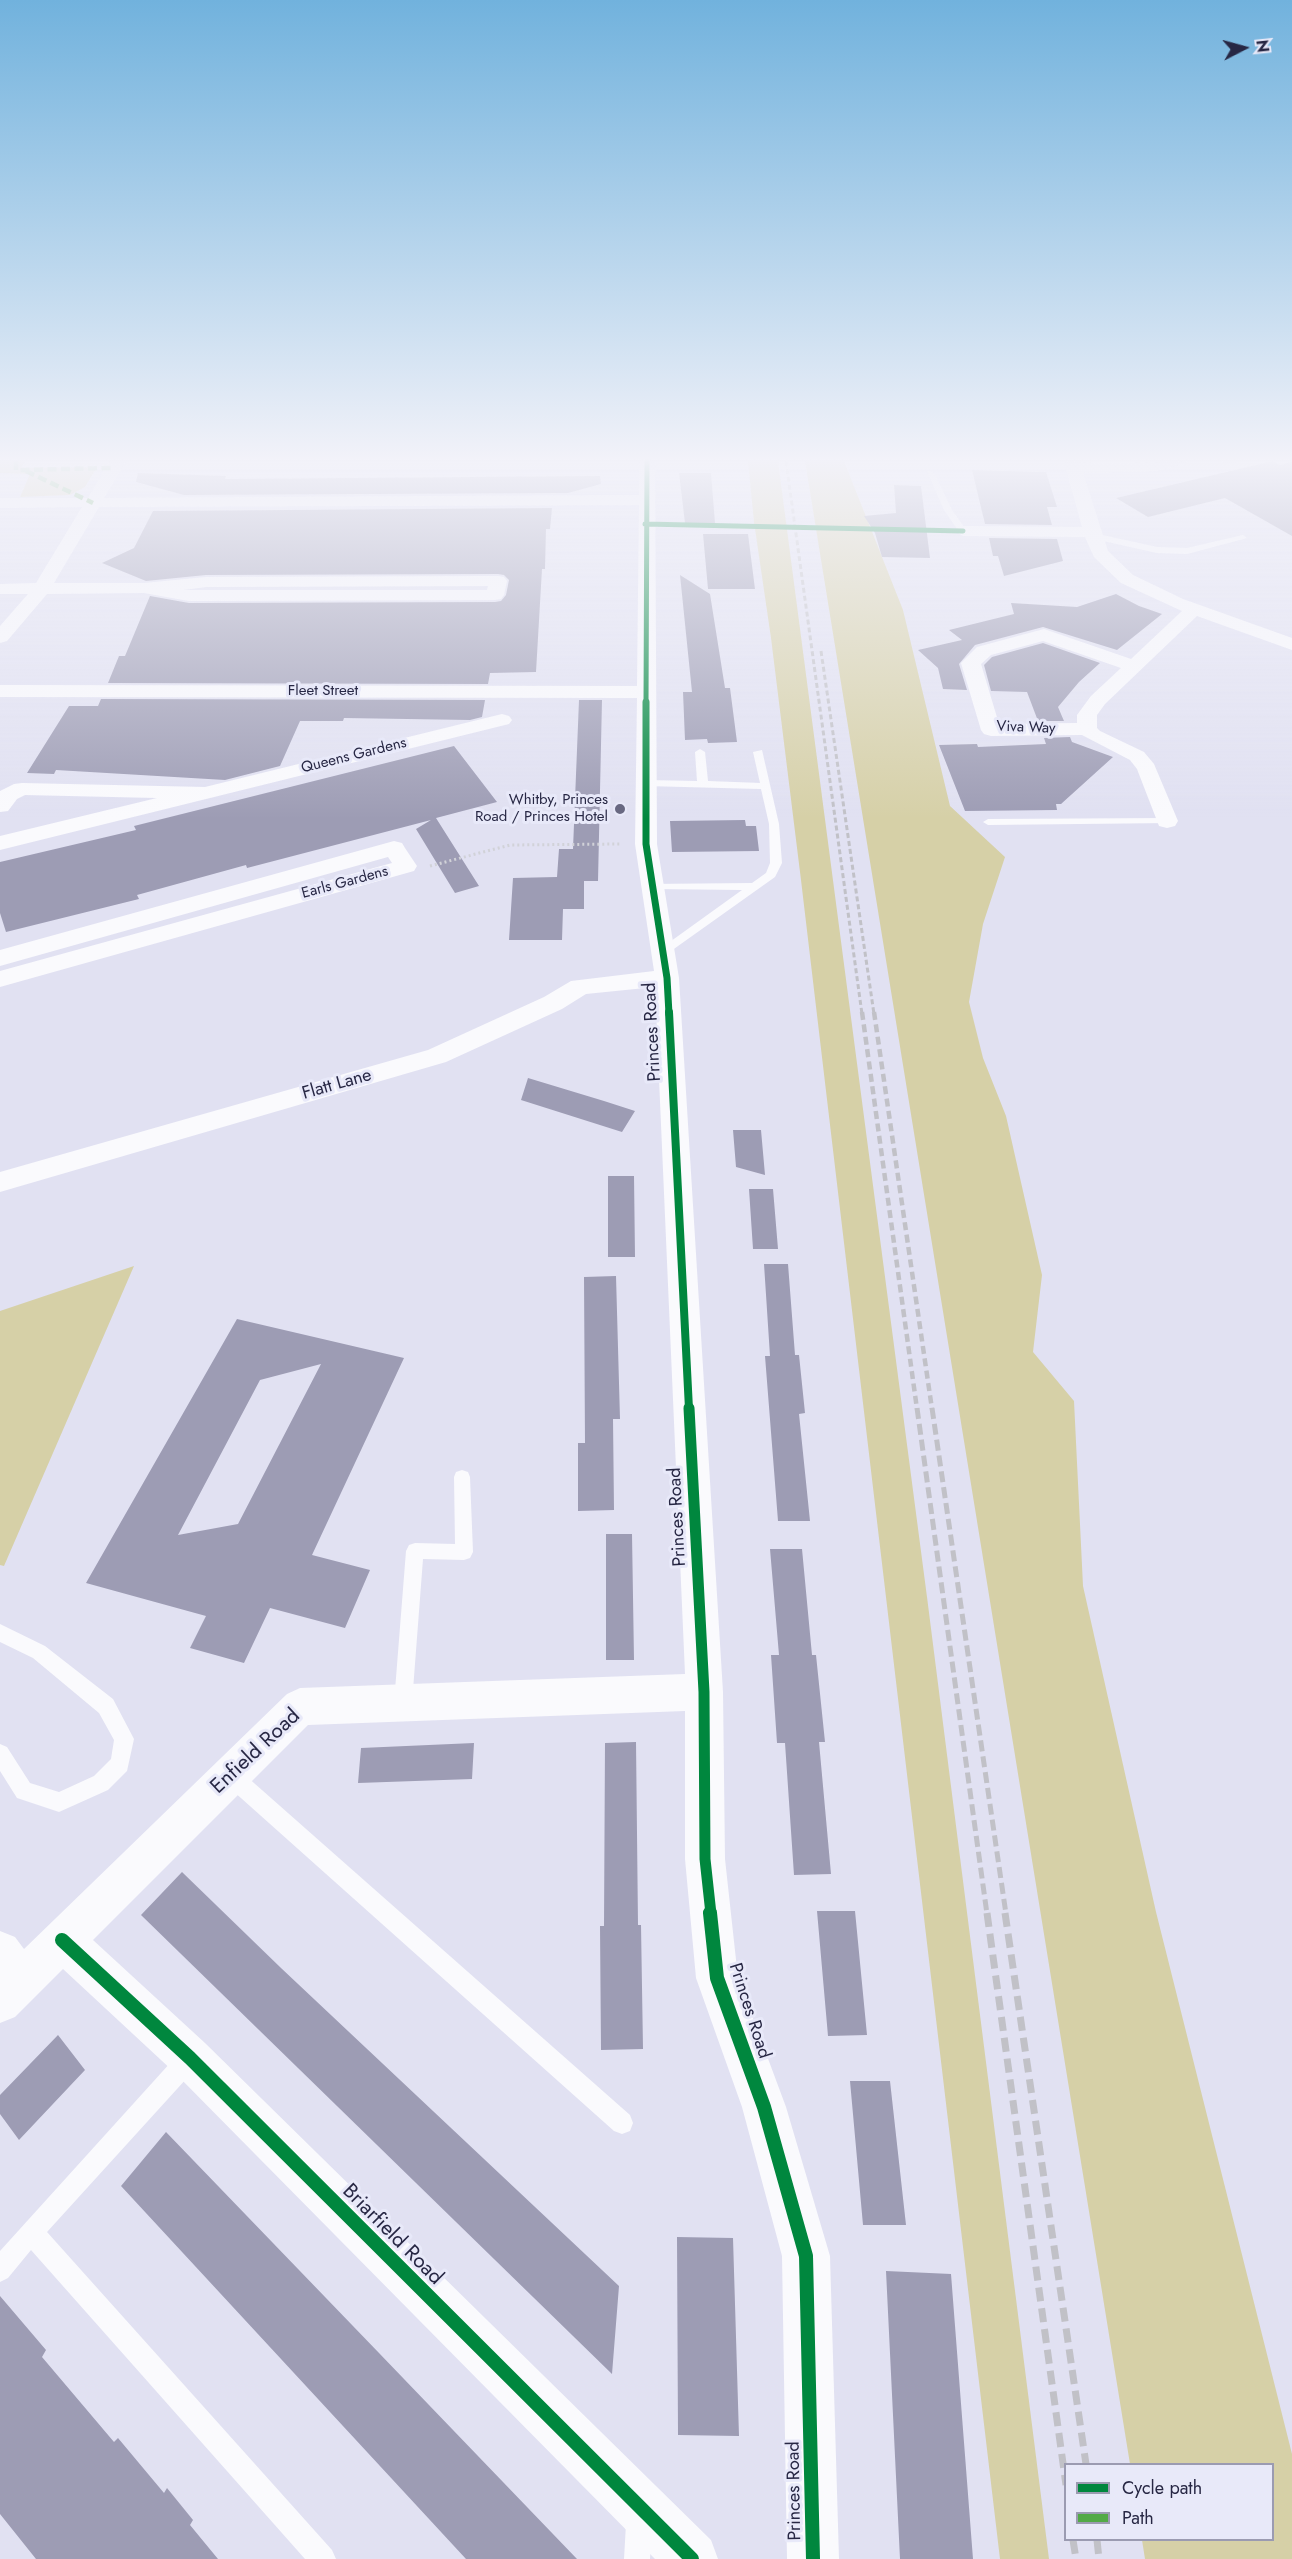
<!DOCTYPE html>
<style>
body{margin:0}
#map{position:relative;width:1292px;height:2559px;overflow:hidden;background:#e1e1f2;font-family:Jost,sans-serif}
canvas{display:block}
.legend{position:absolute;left:1064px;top:2463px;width:210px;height:78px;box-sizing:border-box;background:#e8e9f9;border:2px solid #9b9bb1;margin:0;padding:8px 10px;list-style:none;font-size:18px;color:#272744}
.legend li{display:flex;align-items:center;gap:12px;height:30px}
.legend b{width:30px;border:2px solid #9b9bb1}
.north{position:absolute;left:1214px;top:18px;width:60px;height:60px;-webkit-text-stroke:4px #e8e9f9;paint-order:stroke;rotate:84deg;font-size:16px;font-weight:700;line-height:24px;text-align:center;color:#272744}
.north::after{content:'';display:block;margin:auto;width:21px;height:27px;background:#272744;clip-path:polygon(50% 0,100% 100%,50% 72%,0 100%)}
</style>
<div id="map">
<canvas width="1292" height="2559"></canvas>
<ul class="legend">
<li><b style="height:8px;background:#00873e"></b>Cycle path</li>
<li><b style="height:8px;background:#53aa47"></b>Path</li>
</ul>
<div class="north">N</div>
</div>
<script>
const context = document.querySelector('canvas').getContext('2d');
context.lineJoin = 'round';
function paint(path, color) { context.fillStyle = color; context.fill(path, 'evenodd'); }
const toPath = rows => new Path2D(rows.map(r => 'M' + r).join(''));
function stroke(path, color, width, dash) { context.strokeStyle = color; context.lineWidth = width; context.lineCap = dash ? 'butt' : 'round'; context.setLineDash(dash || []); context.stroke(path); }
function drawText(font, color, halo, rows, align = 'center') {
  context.font = font + ' Jost,sans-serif'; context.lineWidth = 6; context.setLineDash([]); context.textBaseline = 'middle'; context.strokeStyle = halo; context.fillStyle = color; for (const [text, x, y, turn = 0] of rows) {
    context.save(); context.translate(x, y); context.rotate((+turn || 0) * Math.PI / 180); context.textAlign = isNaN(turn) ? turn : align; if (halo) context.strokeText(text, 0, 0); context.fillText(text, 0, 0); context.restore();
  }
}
paint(toPath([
 [0,461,25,461,21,468,97,467,85,487,70,495,20,497,30,474,0,473],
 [748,461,778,461,927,1597,1049,2559,1000,2559,801,880,771,638,754,522],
 [805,461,844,461,903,610,950,806,1005,857,983,924,969,1002,983,1058,1006,1116,1042,1275,1033,1352,1074,1401,1083,1586,1156,1912,1292,2454,1292,2559,1145,2559,1142,2540,1272,2540,1272,2464,1130,2464],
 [134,1266,4,1566,0,1565,0,1311]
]), '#d6d0a7');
paint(toPath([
 [1273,461,1280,465,1292,462,1292,536,1225,498,1148,517,1116,498],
 [972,470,1046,472,1057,507,1047,507,1052,525,985,524],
 [138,473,226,476,225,479,600,476,601,484,568,493,184,495,136,482],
 [679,473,711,473,715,523,685,523],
 [894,485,921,486,930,558,882,557,875,533,864,516,896,513],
 [552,508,550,529,546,529,545,569,542,569,536,672,490,673,488,684,108,683,119,656,125,656,150,596,189,603,495,602,501,601,506,595,509,580,504,575,498,574,206,575,146,581,102,563,134,548,153,511],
 [703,534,748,534,755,589,708,589],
 [989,538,1057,539,1063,561,1004,576,998,556,993,556],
 [680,575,710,594,725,688,730,688,737,742,708,743,707,739,685,740,683,692,692,692],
 [1116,594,1139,606,1162,614,1117,650,1043,627,975,645,959,664,967,690,943,689,938,668,918,650,962,640,949,630,1014,614,1011,603,1077,607],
 [1043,643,1100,663,1079,682,1058,707,1064,721,1038,721,1027,692,991,691,984,665,992,657],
 [101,699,485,700,482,717,470,720,344,718,343,721,300,721,280,766,225,780,56,770,54,774,27,773,69,706,98,706],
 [579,700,602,700,598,881,584,881,584,909,563,909,562,940,509,940,513,878,557,877,559,849,573,849],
 [1070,737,1072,742,1113,757,1061,804,1056,804,1057,810,965,811,939,745,977,744,978,747,1046,744,1044,738],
 [454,746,497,802,436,818,479,886,455,893,416,829,431,820,247,868,246,865,137,895,139,899,6,932,0,913,0,862,136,830,134,826],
 [745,820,746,826,756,826,759,851,672,852,670,821],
 [528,1078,604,1101,635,1111,622,1132,521,1100],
 [733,1130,761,1130,765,1175,736,1167],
 [608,1176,634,1176,635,1257,608,1257],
 [749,1189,773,1189,778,1249,753,1249],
 [764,1264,788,1264,795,1355,799,1355,805,1413,799,1414,810,1521,778,1521,765,1356,770,1356],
 [616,1276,620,1419,613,1419,614,1510,578,1511,578,1443,585,1443,584,1277],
 [237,1319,404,1358,312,1555,370,1570,345,1628,270,1608,244,1663,190,1648,206,1616,86,1583],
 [321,1364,238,1524,178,1535,260,1380],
 [606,1534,632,1534,634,1660,606,1660],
 [770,1549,802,1549,812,1655,816,1655,825,1742,819,1742,831,1874,794,1875,785,1743,777,1743,771,1655,779,1655],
 [636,1742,638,1925,641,1925,643,2049,601,2050,600,1926,604,1926,605,1743],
 [474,1743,472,1779,358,1783,361,1748],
 [182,1872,281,1968,619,2286,612,2374,141,1915],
 [817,1911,855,1911,867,2035,828,2036],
 [58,2035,85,2070,19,2140,0,2114,0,2095],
 [850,2081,890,2081,906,2225,863,2225],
 [166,2132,379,2353,577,2559,466,2559,121,2186],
 [677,2237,733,2238,739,2436,678,2435],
 [886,2271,951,2274,973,2559,900,2559],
 [0,2296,46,2350,42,2357,114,2442,118,2438,164,2493,167,2488,193,2520,190,2525,218,2559,36,2559,0,2514]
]), '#9d9cb4');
stroke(toPath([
 [430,866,510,845,621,844]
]), '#d1d2d8', 3, [2, 3]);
paint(toPath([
 [1221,461,1242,461,1229,465,1221,461],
 [927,471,934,473,952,510,967,531,966,533,960,533,944,510,927,471],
 [1093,533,1157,547,1187,548,1243,535,1247,538,1187,554,1157,553,1090,538,1089,536,1093,533],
 [700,749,705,752,708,781,760,783,753,752,762,750,779,824,782,863,775,877,664,956,660,955,660,949,742,890,651,889,647,888,647,884,752,883,766,873,770,863,769,824,761,789,646,786,641,783,646,780,697,781,695,752,700,749],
 [1167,818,1171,819,1171,823,988,825,983,822,988,819,1167,818],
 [462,1470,468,1472,470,1477,473,1552,470,1558,464,1560,423,1559,412,1703,410,1710,403,1712,396,1710,394,1703,406,1551,409,1545,415,1543,455,1544,454,1477,456,1472,462,1470],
 [0,1624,45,1646,113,1699,134,1739,127,1771,108,1790,59,1812,17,1798,0,1771,0,1744,7,1747,30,1783,59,1792,94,1776,111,1759,114,1740,99,1713,33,1658,0,1642,0,1624],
 [230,1765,237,1768,630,2115,633,2123,630,2131,622,2134,614,2131,223,1782,220,1775,223,1768,230,1765],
 [189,2048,197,2051,200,2059,197,2067,47,2232,332,2550,336,2559,305,2559,31,2250,8,2278,0,2282,0,2251,181,2051,189,2048],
 [639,2511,648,2515,652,2524,650,2559,624,2559,626,2524,630,2515,639,2511]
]), '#fafafd');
paint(toPath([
 [110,461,126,461,104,498,639,495,639,461,655,461,657,844,679,978,723,1692,725,1859,738,1978,786,2107,830,2256,839,2559,787,2559,782,2256,742,2107,696,1978,685,1859,685,1711,308,1725,93,1940,205,2043,711,2540,718,2559,655,2559,175,2073,63,1969,15,2017,0,2023,0,1931,15,1937,24,1949,287,1694,300,1688,685,1674,655,987,586,994,562,1009,446,1062,0,1192,0,1172,428,1050,544,997,571,981,654,971,635,844,637,698,0,697,0,685,637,686,639,505,99,507,54,583,144,583,206,577,498,576,504,577,507,581,504,595,501,599,495,600,189,601,144,593,47,594,7,641,0,643,0,626,28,594,0,594,0,584,36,583,82,507,0,508,0,498,88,498,110,461],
 [488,586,487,590,183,590,206,587,488,586],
 [1064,461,1106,464,1187,461,1185,464,1154,471,1083,473,1108,551,1133,575,1183,599,1292,638,1292,650,1197,616,1105,704,1097,715,1097,728,1100,731,1144,752,1154,764,1178,821,1175,826,1167,828,1159,826,1137,769,1130,760,1082,735,991,736,984,734,981,730,961,663,977,647,1044,629,1131,659,1182,611,1121,583,1094,557,1085,537,963,536,955,531,963,526,1082,527,1064,461],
 [1043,641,1121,668,1091,696,1077,715,1077,723,999,724,981,664,991,655,1043,641],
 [502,714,509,716,512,720,509,724,0,850,0,836,157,798,25,795,17,799,8,811,0,812,0,791,14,784,22,783,205,787,502,714],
 [394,841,402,843,405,848,417,866,414,871,0,987,0,971,392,863,388,857,0,966,0,950,394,841]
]), '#fafafd');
stroke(toPath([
 [786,461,862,1014],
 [821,651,874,1014]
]), '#c1c1c7', 3, [5, 3]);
stroke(toPath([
 [862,1012,917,1409],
 [874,1012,932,1409]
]), '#c1c1c7', 4.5, [8, 4.5]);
stroke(toPath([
 [917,1408,987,1914],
 [932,1408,1006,1914]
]), '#c1c1c7', 5, [11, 5]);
stroke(toPath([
 [987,1913,1066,2485],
 [1005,1913,1086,2464],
 [1073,2540,1076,2559],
 [1097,2540,1099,2559]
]), '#c1c1c7', 7, [14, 7]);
stroke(toPath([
 [16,461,16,470,114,468],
 [26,471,93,503]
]), '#53aa47', 4.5, [9, 4.5]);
stroke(toPath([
 [645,524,963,531],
 [646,704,647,461]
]), '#00873e', 5);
stroke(toPath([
 [646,702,646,844,667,978,669,1014]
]), '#00873e', 7);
stroke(toPath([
 [669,1012,689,1409]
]), '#00873e', 8);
stroke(toPath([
 [689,1408,704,1692,705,1859,711,1914]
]), '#00873e', 11);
stroke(toPath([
 [710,1913,717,1978,764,2107,806,2256,813,2559],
 [62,1940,190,2058,692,2559]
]), '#00873e', 14);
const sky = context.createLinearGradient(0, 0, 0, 819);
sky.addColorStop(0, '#71b2dd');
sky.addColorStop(0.56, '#f2f2f9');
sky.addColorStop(1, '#f2f2f900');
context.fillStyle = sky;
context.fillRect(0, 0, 1292, 819);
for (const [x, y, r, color] of [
 [620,809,6,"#686881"]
]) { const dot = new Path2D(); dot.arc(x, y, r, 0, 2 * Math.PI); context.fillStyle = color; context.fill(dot); stroke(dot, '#e8e9f9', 2); }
drawText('15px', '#272744', '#e8e9f9', [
 ["Fleet Street",323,691],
 ["Viva Way",1026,728,2],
 ["Queens Gardens",354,756,-14],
 ["Earls Gardens",345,883,-15]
]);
drawText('15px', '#272744', '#e8e9f9', [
 ["Whitby, Princes",608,800],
 ["Road / Princes Hotel",608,817]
], 'right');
drawText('18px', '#272744', '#e8e9f9', [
 ["Princes Road",653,1032,-93],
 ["Flatt Lane",337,1085,-16],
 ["Princes Road",678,1517,-93],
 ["Princes Road",749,2011,72],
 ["Princes Road",795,2491,-91]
]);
drawText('21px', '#272744', '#e8e9f9', [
 ["Enfield Road",256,1752,-43],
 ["Briarfield Road",392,2235,45]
]);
</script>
